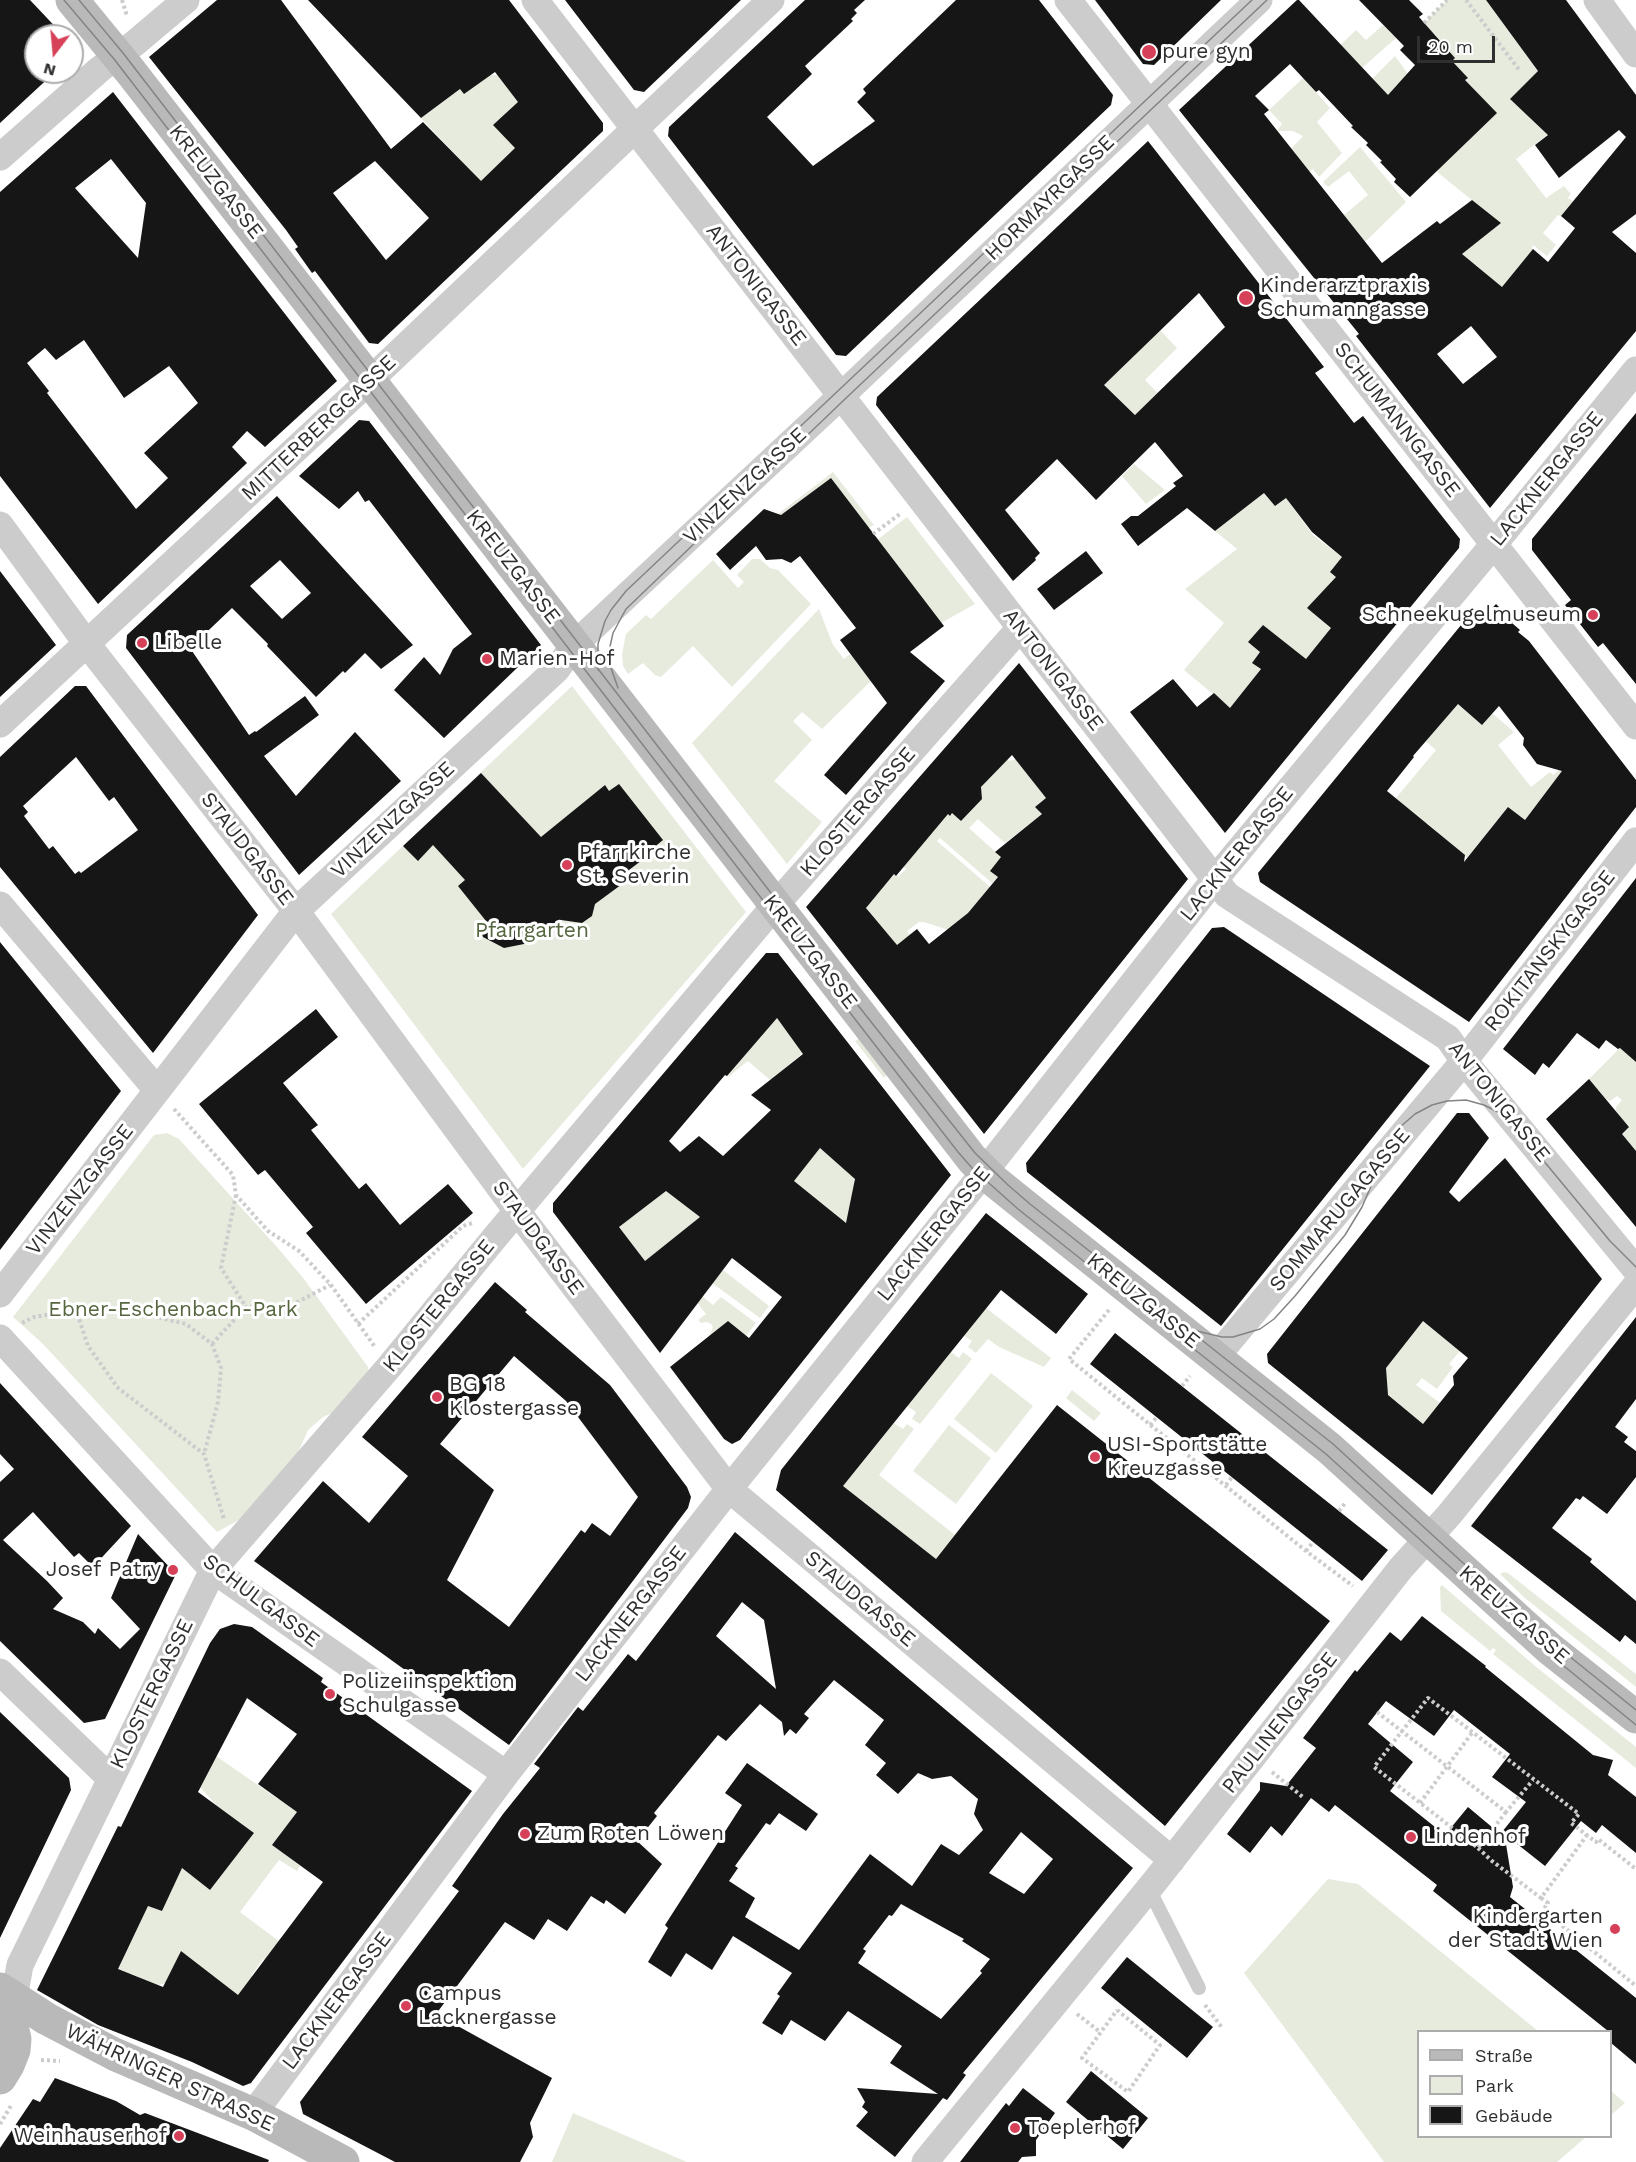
<!DOCTYPE html>
<meta charset="utf-8">
<style>
body{margin:0}
#map{position:relative;width:1636px;height:2162px;overflow:hidden;background:#fff;font-family:"Work Sans",sans-serif}
canvas{display:block}
.legend{position:absolute;left:1417px;top:2030px;width:195px;height:108px;box-sizing:border-box;background:#fff;border:2px solid #acacac;margin:0;padding:8px 10px;list-style:none;font-size:18px;color:#2f2f2f}
.legend li{display:flex;align-items:center;gap:12px;height:30px}
.legend b{width:30px;border:2px solid #acacac}
.north{position:absolute;left:24px;top:24px;width:60px;height:60px;box-sizing:border-box;background:#fff;border:2px solid #acacac;border-radius:50%;rotate:196deg;font-size:16px;font-weight:700;line-height:24px;text-align:center;color:#2f2f2f}
.north::after{content:'';display:block;margin:auto;width:21px;height:27px;background:#d64159;clip-path:polygon(50% 0,100% 100%,50% 72%,0 100%)}
.scale{position:absolute;left:1417px;top:36px;width:78px;height:27px;box-sizing:border-box;border:3px solid #2f2f2f;border-top:0;padding-left:8px;font-size:18px;line-height:21px;white-space:nowrap;color:#2f2f2f;-webkit-text-stroke:4px #fff;paint-order:stroke}
</style>
<div id="map">
<canvas width="1636" height="2162"></canvas>
<ul class="legend">
<li><b style="height:8px;background:#b9b9b9"></b>Straße</li>
<li><b style="height:16px;background:#e6ebde"></b>Park</li>
<li><b style="height:16px;background:#161616"></b>Gebäude</li>
</ul>
<div class="north">N</div>
<div class="scale">20 m</div>
</div>
<script>
const context = document.querySelector('canvas').getContext('2d');
context.lineJoin = 'round';
function paint(path, color) { context.fillStyle = color; context.fill(path, 'evenodd'); }
const toPath = rows => new Path2D(rows.map(r => 'M' + r).join(''));
function stroke(path, color, width, dash) { context.strokeStyle = color; context.lineWidth = width; context.lineCap = dash ? 'butt' : 'round'; context.setLineDash(dash || []); context.stroke(path); }
function drawText(font, color, halo, rows, align = 'center') {
  context.font = font + ' "Work Sans",sans-serif'; context.lineWidth = 6; context.setLineDash([]); context.textBaseline = 'middle'; context.strokeStyle = halo; context.fillStyle = color; for (const [text, x, y, turn = 0] of rows) {
    context.save(); context.translate(x, y); context.rotate((+turn || 0) * Math.PI / 180); context.textAlign = isNaN(turn) ? turn : align; if (halo) context.strokeText(text, 0, 0); context.fillText(text, 0, 0); context.restore();
  }
}
paint(toPath([
 [1447,0,1486,0,1538,71,1510,99,1525,113,1556,83,1587,104,1516,159,1546,198,1564,186,1571,194,1568,198,1573,201,1561,216,1558,215,1543,233,1556,245,1547,256,1533,245,1532,248,1533,250,1493,298,1487,275,1476,265,1451,263,1500,223,1436,171,1371,80,1395,56,1448,129,1481,97,1465,80,1468,78,1452,61,1455,58,1424,23],
 [1383,25,1396,38,1362,68,1328,57,1356,30,1366,40],
 [505,69,536,128,500,163,501,165,482,183,421,118,460,89,491,75,497,75],
 [1303,78,1330,108,1317,122,1342,153,1319,177,1313,169,1309,172,1291,149,1303,136,1293,131,1277,131,1282,124,1269,110],
 [1360,147,1406,202,1365,242,1344,215,1368,195,1349,171,1328,187,1323,182],
 [1160,330,1177,348,1145,380,1181,417,1160,438,1104,385],
 [1134,464,1165,490,1146,504,1122,476],
 [833,472,874,525,868,528,831,478,774,520,778,514],
 [1264,493,1286,498,1313,535,1342,557,1356,594,1307,608,1334,631,1317,652,1314,650,1307,658,1255,729,1184,670,1224,623,1185,589,1237,549,1215,531],
 [1263,625,1302,656,1253,679,1261,669,1252,663,1260,652,1249,642],
 [907,517,975,604,941,623,877,540],
 [752,559,760,559,770,568,778,570,811,604,732,687,693,646,661,677,655,675,643,663,628,674,623,666,622,654,626,634,646,615,651,619,713,560,738,588,744,582,737,575],
 [819,609,833,645,844,659,850,654,871,681,822,729,802,712,793,721,812,740,774,781,822,822,787,864,692,743],
 [572,686,746,912,523,1169,331,914],
 [1454,700,1492,713,1514,732,1498,745,1531,787,1550,772,1553,775,1565,765,1588,793,1537,804,1525,820,1508,807,1467,858,1427,823,1398,858,1399,801,1396,798,1436,750,1423,739,1432,734,1444,720],
 [1006,758,1009,761,1016,759,1046,798,1035,807,1042,814,1005,843,978,819,969,828,1009,864,991,871,998,877,992,883,940,838,937,841,990,887,968,913,948,930,924,922,919,922,907,931,910,935,890,950,867,908,867,905,894,874,898,877,906,869,902,866,947,813,950,816,958,806,982,799,979,790,985,783,981,779],
 [775,1015,803,1053,770,1080,748,1061,728,1077,722,1072,743,1057],
 [860,1038,888,1074,884,1078,855,1041],
 [1620,1048,1636,1049,1636,1151,1622,1134,1629,1127,1616,1111,1616,1107,1622,1100,1617,1096,1610,1101,1606,1099,1589,1079],
 [167,1133,179,1139,277,1247,304,1279,368,1367,369,1377,346,1407,323,1417,308,1430,291,1468,255,1511,217,1532,43,1344,13,1317,154,1135],
 [820,1148,855,1177,854,1181,862,1183,845,1227,835,1214,815,1198,787,1189],
 [666,1191,700,1217,645,1261,619,1227],
 [1446,1266,1460,1351,1449,1364,1453,1367,1437,1389,1422,1378,1416,1385,1444,1406,1435,1410,1423,1424,1386,1398,1389,1395,1385,1392,1387,1383,1384,1380,1333,1348],
 [723,1270,769,1306,760,1318,712,1283],
 [702,1296,713,1305,721,1297,756,1323,746,1336,728,1321,709,1336,713,1327,711,1324,707,1322,701,1323,698,1320,706,1314,696,1301],
 [986,1308,1051,1358,1044,1367,999,1347,988,1339,976,1353,968,1347,972,1341,964,1336],
 [951,1352,959,1358,963,1352,972,1359,920,1424,912,1419,916,1412,907,1406],
 [991,1373,1033,1406,996,1453,954,1419],
 [1072,1390,1101,1413,1094,1421,1066,1398],
 [894,1423,903,1429,907,1424,914,1429,879,1475,955,1535,936,1559,857,1497,851,1505,833,1470,847,1481],
 [949,1425,991,1458,956,1504,913,1471],
 [1504,1572,1508,1573,1636,1674,1636,1687,1525,1598,1500,1574],
 [1442,1585,1535,1666,1636,1747,1636,1768,1493,1654,1496,1650,1493,1648,1490,1651,1441,1611,1440,1587],
 [216,1756,278,1799,315,1787,273,1845,300,1866,297,1871,279,1860,240,1912,284,1945,270,1964,263,1959,251,1976,257,1981,241,1998,181,1951,165,1983,153,1987,142,1979,132,1974,129,1981,106,1971,133,1938,148,1906,162,1911,173,1887,175,1863,210,1890,254,1833,217,1806,199,1786],
 [1328,1879,1358,1884,1538,2031,1418,2032,1418,2136,1586,2137,1557,2162,1384,2162,1244,1973],
 [1611,2091,1625,2103,1611,2115,1610,2115],
 [573,2113,687,2162,552,2162]
]), '#e6ebde');
paint(toPath([
 [0,0,30,0,64,36,36,36,36,72,55,72,0,123],
 [217,0,281,0,391,149,423,122,481,181,515,148,493,125,518,102,495,72,464,94,460,89,421,118,308,0,509,0,603,123,603,131,378,344,369,343,315,271,312,273,295,249,298,247,286,230,149,57],
 [375,161,429,218,386,260,333,193],
 [565,0,741,0,644,92,634,90],
 [805,0,865,0,854,10,857,13,851,19,853,21,805,66,812,74,767,117,813,166,875,121,857,102,866,93,863,89,956,0,1039,0,1113,95,1111,105,846,356,836,355,668,136,669,127],
 [1095,0,1221,0,1154,65,1143,64],
 [1297,0,1299,0,1388,95,1415,65,1400,50,1404,46,1359,0,1409,0,1423,14,1419,17,1455,58,1452,61,1468,78,1465,80,1497,113,1410,197,1394,182,1396,179,1380,162,1382,161,1366,145,1368,143,1351,127,1353,126,1319,90,1316,92,1290,64,1255,96,1269,110,1264,114,1382,263,1437,221,1440,224,1472,200,1501,223,1462,254,1502,287,1533,249,1548,262,1575,228,1561,216,1626,137,1619,130,1559,178,1535,145,1548,135,1510,99,1538,71,1486,0,1566,0,1636,95,1636,214,1612,232,1636,253,1636,331,1490,508,1356,336,1359,334,1179,110],
 [1471,326,1497,357,1463,384,1437,354],
 [113,92,337,381,265,447,247,431,232,447,247,463,98,604,0,476,0,192],
 [111,159,146,203,138,258,75,188],
 [84,340,124,398,169,366,198,403,144,453,168,478,136,509,47,393,49,391,27,363,45,348,56,360],
 [1148,141,1324,367,1315,373,1354,423,1363,416,1460,539,1459,548,1225,833,1130,712,1173,679,1197,707,1214,693,1230,708,1261,669,1252,663,1260,652,1248,642,1263,625,1306,659,1331,628,1307,608,1336,577,1330,572,1342,557,1312,532,1286,498,1275,506,1264,493,1215,531,1187,508,1138,546,1121,524,1131,516,1138,516,1176,486,1173,483,1183,476,1155,442,1096,500,1057,459,1005,510,1040,553,1035,558,1036,560,1013,581,876,405,877,397],
 [1199,293,1225,327,1135,415,1104,385],
 [1636,413,1636,684,1603,643,1598,647,1565,605,1571,600,1532,550,1532,539],
 [359,420,369,421,541,645,444,738,394,690,424,657,440,675,453,649,472,634,369,500,365,502,358,491,339,509,299,476],
 [831,478,944,626,910,652,945,681,846,795,824,775,887,703,840,640,856,628,800,556,791,563,782,559,766,560,756,546,730,570,716,554,764,509,781,515],
 [277,496,413,645,381,669,365,653,345,673,343,671,316,697,267,646,268,644,232,608,190,648,249,735,255,731,256,732,305,696,319,715,264,756,296,796,355,732,401,781,299,875,126,648,127,635],
 [280,560,311,593,282,619,250,586],
 [1086,551,1103,573,1054,610,1037,589],
 [0,571,56,645,0,697],
 [1496,604,1514,622,1512,623,1520,630,1518,632,1529,641,1636,780,1636,807,1469,1022,1260,882,1258,873,1475,608,1484,617],
 [1458,704,1482,725,1499,706,1524,738,1523,745,1537,764,1562,771,1525,820,1508,807,1464,862,1465,855,1387,791,1414,757,1413,756],
 [1019,663,1188,879,984,1134,806,907],
 [1012,755,1046,798,1035,807,1042,814,995,852,1001,857,990,871,998,877,968,913,929,944,917,929,897,945,866,908,894,874,896,876,948,814,950,816,952,813,961,821,982,799,981,787],
 [75,686,86,686,258,915,153,1053,0,867,0,757],
 [76,757,109,801,114,797,138,830,81,873,79,871,75,874,53,846,49,849,24,816,28,812,23,806],
 [481,773,541,837,605,785,609,791,619,784,663,840,652,849,654,851,629,870,633,876,595,904,592,916,582,923,561,920,529,943,504,948,483,937,479,924,486,921,458,886,465,880,433,845,418,861,403,846],
 [1636,878,1636,1062,1620,1048,1618,1049,1606,1040,1599,1049,1577,1033,1549,1068,1543,1063,1535,1075,1503,1049],
 [1224,927,1430,1066,1221,1326,1027,1172,1026,1163,1212,928],
 [0,942,121,1091,0,1250],
 [766,953,778,953,951,1175,740,1440,732,1444,724,1439,670,1367,728,1321,749,1338,782,1297,732,1258,660,1353,553,1212,553,1203],
 [777,1018,803,1054,751,1095,771,1110,723,1156,699,1136,680,1152,669,1141,725,1075,727,1076],
 [820,1148,855,1179,846,1223,794,1181],
 [666,1191,700,1217,645,1261,619,1227],
 [316,1009,338,1037,283,1083,318,1125,311,1130,359,1189,366,1183,400,1225,448,1184,473,1213,366,1304,306,1233,313,1227,265,1170,258,1175,199,1104],
 [1589,1079,1629,1127,1622,1134,1636,1151,1636,1227,1546,1119],
 [1457,1113,1469,1113,1489,1138,1449,1192,1459,1202,1505,1158,1602,1279,1432,1495,1268,1363,1267,1354],
 [1423,1321,1468,1358,1453,1376,1454,1385,1423,1424,1388,1395,1386,1368],
 [986,1213,1088,1294,1056,1334,1001,1290,843,1486,936,1559,1057,1405,1330,1621,1165,1826,776,1490,781,1470],
 [495,1282,527,1310,525,1312,610,1385,687,1487,691,1497,688,1508,509,1745,254,1561,323,1481,369,1523,408,1476,362,1437],
 [514,1356,566,1401,638,1497,610,1536,592,1523,585,1533,581,1530,509,1627,447,1580,494,1490,440,1444],
 [1636,1317,1636,1399,1615,1427,1628,1437,1624,1442,1636,1451,1636,1477,1607,1514,1583,1496,1580,1500,1576,1498,1552,1528,1592,1559,1590,1562,1636,1601,1636,1644,1625,1635,1620,1642,1471,1526],
 [1115,1333,1388,1550,1362,1581,1090,1364],
 [0,1383,131,1526,93,1567,79,1553,74,1557,33,1512,3,1540,47,1581,63,1598,53,1609,83,1622,95,1634,98,1628,120,1649,140,1629,111,1598,138,1534,176,1574,105,1719,84,1723,0,1641,0,1482,14,1469,0,1454],
 [735,1532,1133,1868,963,2073,966,2075,947,2100,943,2098,895,2157,856,2126,868,2112,862,2107,865,2102,857,2088,938,2094,890,2063,902,2046,848,2011,825,2041,791,2020,782,2035,762,2023,780,1996,777,1994,792,1973,733,1936,712,1970,686,1953,671,1977,648,1962,668,1928,665,1925,742,1805,725,1793,747,1763,818,1814,806,1831,779,1813,770,1825,766,1823,735,1866,738,1868,729,1881,755,1898,745,1917,799,1950,870,1854,912,1886,941,1844,959,1855,983,1830,974,1814,978,1799,951,1776,932,1779,918,1773,898,1794,876,1775,886,1763,865,1745,884,1720,834,1680,804,1714,809,1718,796,1734,790,1729,784,1736,782,1722,760,1704,726,1741,718,1735,654,1813,657,1816,637,1841,662,1864,625,1914,606,1900,604,1904,591,1896,567,1931,548,1919,534,1940,505,1922,436,2014,552,2078,530,2123,533,2137,520,2162,395,2162,303,2114,300,2102,459,1891,452,1886,503,1814,540,1768,534,1764,578,1707,583,1711,628,1654,636,1661],
 [742,1602,764,1620,776,1689,716,1636],
 [1021,1832,1053,1859,1024,1894,989,1873],
 [901,1904,964,1939,962,1941,990,1959,980,1971,982,1973,941,2019,858,1963,866,1951,863,1949,889,1915,892,1916],
 [1422,1616,1486,1666,1485,1667,1593,1755,1613,1760,1608,1775,1636,1797,1636,1853,1602,1825,1596,1833,1581,1821,1545,1866,1502,1832,1526,1802,1492,1777,1510,1754,1454,1710,1434,1736,1386,1701,1368,1724,1413,1762,1390,1791,1445,1835,1468,1807,1505,1838,1513,1887,1510,1897,1636,1998,1636,2064,1611,2043,1611,2031,1608,2031,1433,1891,1437,1885,1335,1805,1329,1812,1311,1798,1282,1836,1271,1826,1250,1853,1227,1834,1260,1790,1260,1782,1286,1786,1316,1748,1303,1738,1355,1670,1357,1672,1390,1632,1401,1641],
 [234,1624,252,1627,323,1678,321,1682,472,1791,251,2083,243,2086,192,2062,98,2025,37,1990,118,1826,121,1827,210,1643,220,1629],
 [247,1698,297,1734,258,1784,297,1812,272,1845,323,1882,238,1995,181,1951,163,1987,118,1969,148,1906,162,1911,182,1868,210,1890,254,1833,198,1792],
 [0,1712,69,1778,71,1790,0,1938],
 [1127,1957,1213,2027,1187,2058,1101,1988],
 [1091,2071,1148,2118,1123,2149,1066,2102],
 [55,2078,116,2101,140,2115,145,2113,269,2160,268,2162,0,2162,0,2148,33,2099,40,2102],
 [1023,2088,1055,2113,1036,2140,1036,2156,1022,2157,1018,2162,960,2162,1006,2103,1009,2106]
]), '#161616');
stroke(toPath([
 [122,0,127,16],
 [1466,0,1520,71],
 [1424,23,1447,0],
 [873,534,900,514],
 [174,1109,233,1175,236,1195,268,1231,299,1251,331,1285,375,1347],
 [236,1195,221,1268,246,1307],
 [76,1310,125,1309,186,1324,212,1344,221,1368,218,1402,204,1454],
 [1109,1310,1069,1359,1306,1551,1353,1586],
 [22,1323,34,1317,76,1310,88,1346,118,1388,204,1454,224,1519],
 [358,1324,463,1226,472,1223],
 [212,1344,246,1307,288,1307,330,1285],
 [1182,1386,1190,1376],
 [1150,1425,1157,1417],
 [1258,1446,1265,1437],
 [1226,1485,1232,1477],
 [1339,1511,1346,1502],
 [1306,1551,1313,1542],
 [1377,1712,1506,1812,1533,1780],
 [1272,1772,1304,1798],
 [1420,1803,1472,1733],
 [1506,1812,1478,1848,1374,1767,1428,1698,1579,1814,1571,1823,1596,1842,1598,1839,1636,1869],
 [1478,1848,1492,1861,1541,1898,1587,1835],
 [1541,1898,1548,1903,1543,1910,1636,1986],
 [1205,2005,1223,2029],
 [1117,2010,1160,2045,1128,2092,1082,2058,1117,2010],
 [1077,2014,1100,2032],
 [41,2060,60,2061],
 [0,2124,12,2104]
]), '#ccc', 4, [3, 3]);
stroke(toPath([
 [1149,1889,1199,1988]
]), '#ccc', 14);
stroke(toPath([
 [535,0,1227,895,1448,1038,1464,1061,1636,1270],
 [1068,0,1636,726],
 [1597,0,1636,54],
 [0,157,100,69,135,43,186,0],
 [0,525,87,644,296,911,517,1211,729,1489,1172,1860],
 [0,724,369,381,771,0],
 [0,905,157,1090],
 [0,1294,296,911,557,669,574,645,841,396,1259,0],
 [0,1338,213,1570,506,1774],
 [1215,1358,1464,1061,1636,841],
 [0,1672,111,1779],
 [14,1998,20,1965,213,1570,389,1367,496,1236,771,910,1020,628],
 [253,2114,506,1774,729,1489,981,1176,1215,879,1494,544,1636,370],
 [925,2162,1156,1880,1401,1568,1449,1515,1636,1285]
]), '#ccc', 27);
stroke(toPath([
 [72,0,131,72,972,1159,993,1180,1034,1213,1329,1448,1550,1649,1636,1717],
 [0,1989,47,2019,114,2054,253,2114,343,2162],
 [0,2014,12,2027,15,2039,14,2050,8,2065,0,2078]
]), '#b9b9b9', 33);
stroke(toPath([
 [64,0,114,59,717,841,958,1152,972,1168,1018,1209,1326,1454,1515,1626,1636,1725],
 [79,0,123,53,845,989,975,1153,1008,1185,1030,1204,1333,1444,1533,1627,1636,1710],
 [598,670,598,644,605,621,611,610,626,591,1252,0],
 [618,688,611,668,609,651,613,633,626,609,844,400,1267,0],
 [1197,1331,1222,1337,1233,1337,1260,1329,1274,1319,1295,1296,1345,1235,1362,1207,1392,1138,1399,1128,1415,1114,1432,1105,1447,1101,1466,1100,1484,1105,1498,1112,1514,1125,1610,1241,1636,1267]
]), '#848484', 1.5);
for (const [x, y, r, color] of [
 [1149,52,8,"#d64159"],
 [1246,298,8,"#d64159"],
 [1593,615,6,"#d64159"],
 [142,643,6,"#d64159"],
 [487,659,6,"#d64159"],
 [567,865,6,"#d64159"],
 [437,1397,6,"#d64159"],
 [1095,1457,6,"#d64159"],
 [173,1570,6,"#d64159"],
 [330,1694,6,"#d64159"],
 [525,1834,6,"#d64159"],
 [1411,1837,6,"#d64159"],
 [1615,1929,6,"#d64159"],
 [406,2006,6,"#d64159"],
 [1015,2128,6,"#d64159"],
 [179,2136,6,"#d64159"]
]) { const dot = new Path2D(); dot.arc(x, y, r, 0, 2 * Math.PI); context.fillStyle = color; context.fill(dot); stroke(dot, '#fff', 2); }
drawText('21px', '#2f2f2f', '#fff', [
 ["pure gyn",1162,52],
 ["Kinderarztpraxis",1260,286],
 ["Schumanngasse",1260,310],
 ["Schneekugelmuseum",1581,615,"right"],
 ["Libelle",154,643],
 ["Marien-Hof",499,659],
 ["Pfarrkirche",579,853],
 ["St. Severin",579,877],
 ["BG 18",449,1385],
 ["Klostergasse",449,1409],
 ["USI-Sportstätte",1107,1445],
 ["Kreuzgasse",1107,1469],
 ["Josef Patry",161,1570,"right"],
 ["Polizeiinspektion",342,1682],
 ["Schulgasse",342,1706],
 ["Zum Roten Löwen",537,1834],
 ["Lindenhof",1423,1837],
 ["Kindergarten",1603,1917,"right"],
 ["der Stadt Wien",1603,1941,"right"],
 ["Campus",418,1994],
 ["Lacknergasse",418,2018],
 ["Toeplerhof",1027,2128],
 ["Weinhauserhof",167,2136,"right"]
], 'left');
drawText('21px', '#2f2f2f', '#fff', [
 ["KREUZGASSE",216,182,52],
 ["HORMAYRGASSE",1050,198,-44],
 ["ANTONIGASSE",756,285,52],
 ["SCHUMANNGASSE",1397,420,52],
 ["MITTERBERGGASSE",319,428,-43],
 ["LACKNERGASSE",1547,479,-51],
 ["VINZENZGASSE",745,486,-43],
 ["KREUZGASSE",513,567,52],
 ["ANTONIGASSE",1053,670,52],
 ["KLOSTERGASSE",858,812,-49],
 ["VINZENZGASSE",393,820,-43],
 ["STAUDGASSE",247,849,52],
 ["LACKNERGASSE",1237,854,-51],
 ["ROKITANSKYGASSE",1550,951,-52],
 ["KREUZGASSE",810,952,52],
 ["ANTONIGASSE",1499,1102,51],
 ["VINZENZGASSE",80,1190,-52],
 ["SOMMARUGAGASSE",1340,1210,-50],
 ["LACKNERGASSE",934,1234,-51],
 ["STAUDGASSE",538,1238,53],
 ["KREUZGASSE",1143,1301,39],
 ["KLOSTERGASSE",439,1306,-51],
 ["STAUDGASSE",860,1599,40],
 ["SCHULGASSE",261,1601,37],
 ["LACKNERGASSE",631,1614,-52],
 ["KREUZGASSE",1514,1615,41],
 ["KLOSTERGASSE",152,1694,-64],
 ["PAULINENGASSE",1280,1723,-52],
 ["LACKNERGASSE",337,2001,-53],
 ["WÄHRINGER STRASSE",170,2078,25]
]);
drawText('21px', '#566740', '#fff', [
 ["Pfarrgarten",532,931],
 ["Ebner-Eschenbach-Park",173,1310]
]);
</script>
